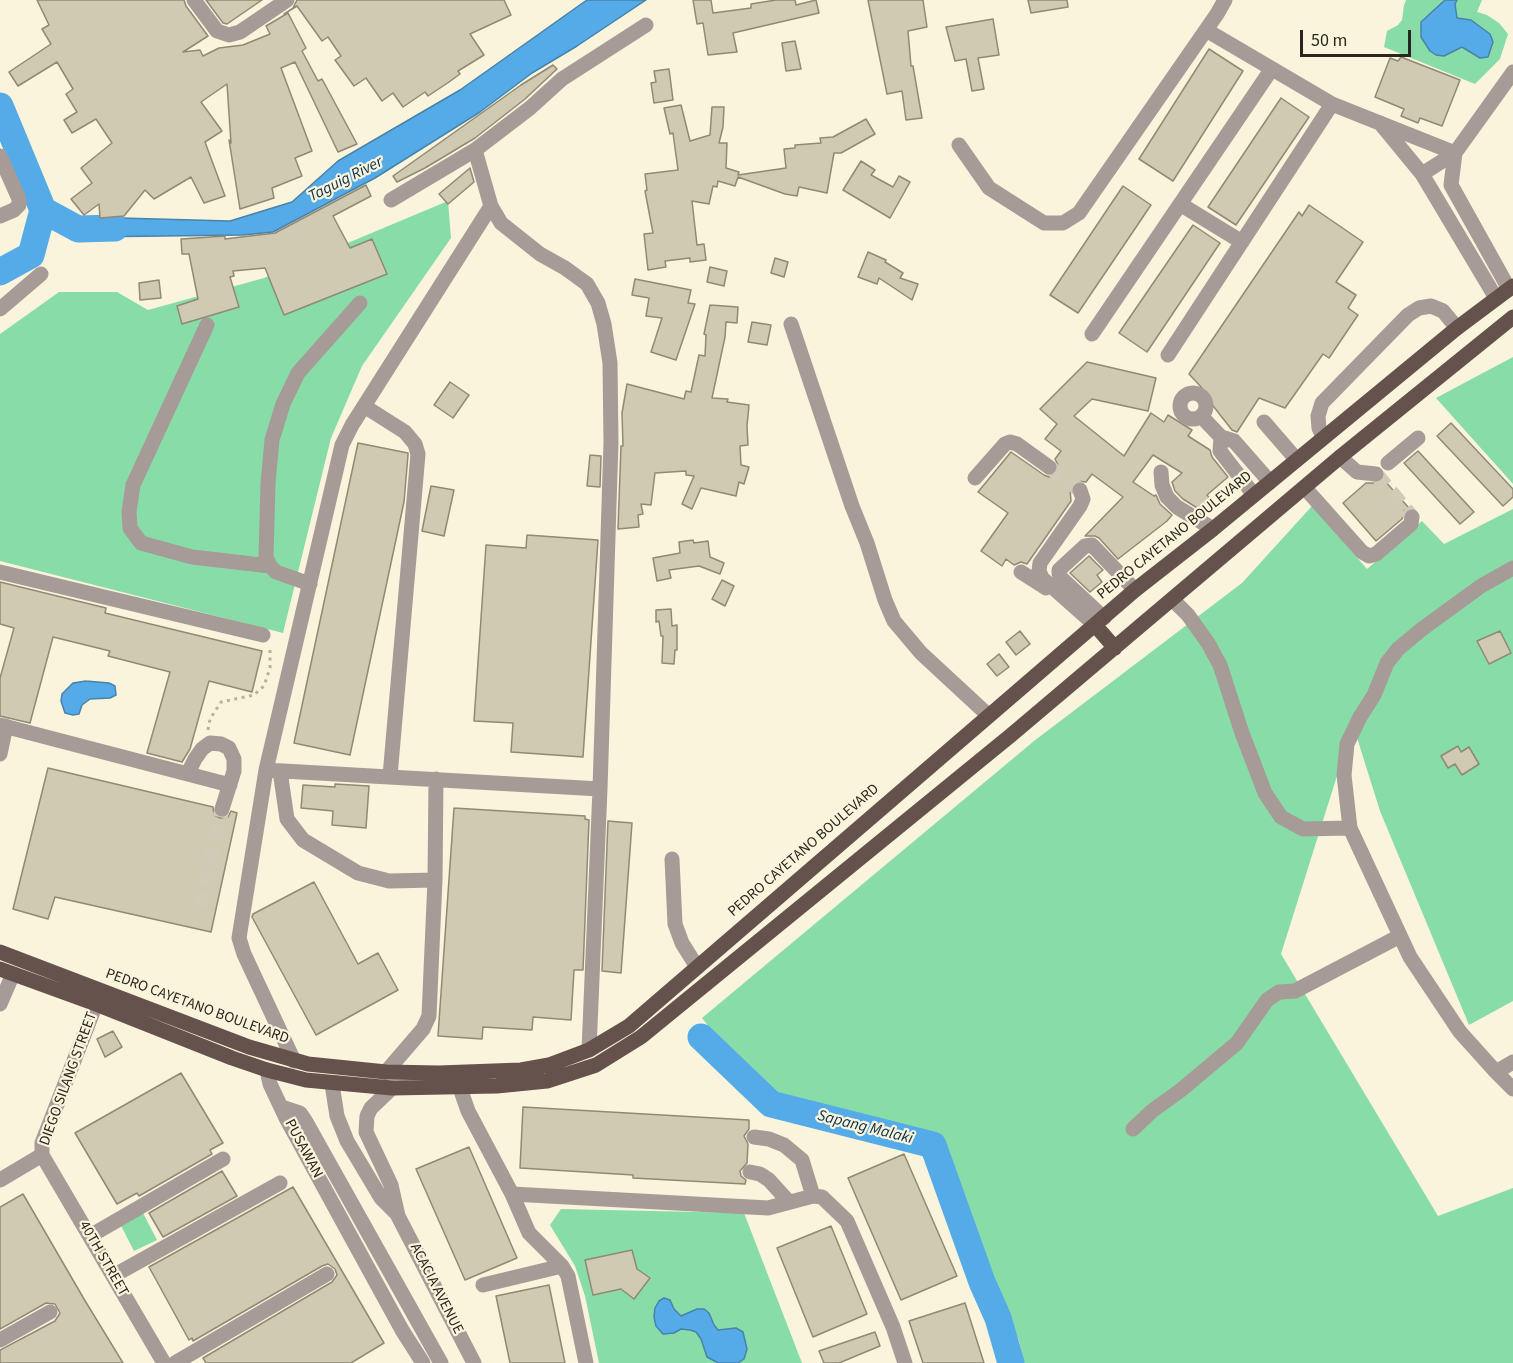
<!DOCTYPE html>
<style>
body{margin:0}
#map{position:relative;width:1513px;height:1363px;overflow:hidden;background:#faf4dc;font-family:"Source Sans 3",sans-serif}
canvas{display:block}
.scale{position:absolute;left:1300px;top:30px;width:111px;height:27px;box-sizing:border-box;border:3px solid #28261d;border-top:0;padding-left:8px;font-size:18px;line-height:21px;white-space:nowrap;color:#28261d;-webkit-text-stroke:4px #faf4dc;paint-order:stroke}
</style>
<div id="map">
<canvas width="1513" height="1363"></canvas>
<div class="scale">50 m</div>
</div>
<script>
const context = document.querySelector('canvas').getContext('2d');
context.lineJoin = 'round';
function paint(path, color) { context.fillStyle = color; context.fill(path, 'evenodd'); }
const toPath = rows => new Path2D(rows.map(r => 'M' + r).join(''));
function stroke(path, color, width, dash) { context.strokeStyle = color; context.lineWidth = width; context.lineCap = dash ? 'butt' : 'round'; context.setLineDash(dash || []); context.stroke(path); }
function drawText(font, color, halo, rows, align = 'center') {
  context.font = font + ' "Source Sans 3",sans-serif'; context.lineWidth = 4.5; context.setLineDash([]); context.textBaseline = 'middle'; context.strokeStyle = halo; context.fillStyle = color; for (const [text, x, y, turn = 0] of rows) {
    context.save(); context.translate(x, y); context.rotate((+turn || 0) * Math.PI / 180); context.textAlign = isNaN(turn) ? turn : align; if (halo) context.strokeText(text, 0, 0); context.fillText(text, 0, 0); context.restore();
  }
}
paint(toPath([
 [1406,0,1482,0,1477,12,1487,15,1499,23,1508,34,1500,59,1475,84,1384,47,1387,31,1398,25,1402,20,1404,5],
 [448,201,451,238,362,366,331,438,283,633,0,561,0,334,59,292,117,292,148,310,264,278],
 [1513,357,1513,484,1436,398],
 [1312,506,1367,569,1422,521,1444,544,1513,509,1513,1001,1469,1025,1380,811,1353,725,1281,954,1438,1216,1513,1188,1513,1363,1024,1363,1019,1341,990,1266,937,1137,767,1089,737,1063,702,1018,1034,741,1242,583],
 [141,1209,157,1240,134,1251,118,1220],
 [561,1209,744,1213,802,1363,599,1363,585,1296,575,1266,550,1225]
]), '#88dca8');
const water = toPath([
 [587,0,646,0,577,46,532,73,480,112,375,178,273,232,243,235,81,237,78,229,83,217,230,221,292,202,338,161,460,90,587,0],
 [1445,0,1457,0,1455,4,1457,18,1471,20,1490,34,1493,42,1488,57,1480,58,1462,47,1444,56,1436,55,1430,51,1421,37,1421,22,1445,0],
 [86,681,109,683,115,686,116,695,110,698,90,699,82,705,79,714,73,715,65,713,61,701,62,694,73,683,86,681],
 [664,1298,670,1300,674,1309,681,1316,697,1309,704,1309,709,1313,714,1325,718,1330,736,1328,743,1332,747,1349,744,1359,738,1363,718,1363,707,1357,701,1339,696,1332,690,1330,681,1329,674,1333,663,1334,656,1326,654,1317,655,1308,659,1301,664,1298]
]);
paint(water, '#55abe7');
stroke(water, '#4883aa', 1.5);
stroke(toPath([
 [0,106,43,210],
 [43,210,78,229,115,228],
 [0,272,31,255,43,210],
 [701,1037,771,1104,933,1145,982,1282,998,1318,1011,1363]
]), '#55abe7', 27);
const building = toPath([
 [37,0,184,0,186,6,208,36,183,52,200,50,203,56,219,48,243,45,270,34,266,26,288,13,306,48,302,51,318,81,322,79,357,144,338,152,295,62,281,68,312,151,295,158,302,176,272,188,274,198,240,209,229,140,231,143,227,84,201,102,222,131,205,142,225,196,204,203,191,177,154,199,145,190,124,216,100,218,99,204,84,215,71,199,92,183,81,168,112,143,96,119,72,133,64,120,77,112,66,94,73,89,57,62,18,86,9,72,51,44,42,29,49,25,37,0],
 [206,0,262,0,227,24,223,23,206,0],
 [297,0,504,0,511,15,470,34,484,55,458,71,460,74,449,82,428,96,425,92,403,107,393,93,382,101,366,78,354,86,335,60,341,56,328,37,322,41,297,6,284,14,293,8,297,0],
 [693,0,711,0,713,13,751,8,751,4,776,0,795,0,796,5,816,0,819,13,733,33,737,52,708,55,703,23,697,24,693,0],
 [868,0,923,0,927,27,908,31,911,66,913,66,922,118,906,120,902,91,887,94,868,0],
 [1028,0,1067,0,1068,7,1031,13,1028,0],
 [993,19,999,55,978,58,984,89,972,91,966,59,955,61,946,27,993,19],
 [795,41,801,69,786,71,782,43,795,41],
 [1209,49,1243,71,1173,181,1139,159,1209,49],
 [1401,57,1460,80,1442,126,1420,118,1418,123,1401,116,1404,109,1375,97,1390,58,1398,61,1401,57],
 [553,65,557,69,525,99,475,138,425,168,397,182,393,176,521,85,553,65],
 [669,69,673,100,654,103,651,83,656,82,654,71,669,69],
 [1281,98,1309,117,1236,225,1208,207,1281,98],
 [681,105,690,141,710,135,712,107,724,107,723,127,719,143,727,143,726,168,739,172,738,175,786,168,784,149,795,148,795,145,821,143,820,138,833,137,866,119,875,134,841,153,834,153,827,193,799,187,797,196,785,194,738,177,735,186,718,181,717,187,713,186,709,204,692,201,697,245,704,244,706,260,690,262,690,258,665,261,666,267,648,270,644,234,653,233,645,191,647,190,645,174,678,170,673,133,670,134,664,108,681,105],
 [861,161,875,170,871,175,893,187,899,176,910,182,890,218,843,190,861,161],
 [470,168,474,182,448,204,439,194,470,168],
 [366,185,371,196,333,216,350,248,372,239,387,274,284,315,265,268,233,271,234,276,230,277,239,307,182,324,177,306,198,299,189,254,182,254,181,239,225,236,225,239,275,233,366,185],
 [1123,186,1151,205,1078,313,1050,295,1123,186],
 [1309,205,1363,242,1336,282,1356,295,1348,308,1358,315,1329,358,1323,354,1285,408,1259,398,1237,432,1232,430,1199,388,1202,388,1189,374,1299,212,1302,216,1309,205],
 [1193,225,1220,243,1147,352,1119,333,1193,225],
 [868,252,886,260,885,262,903,273,900,278,918,284,912,300,879,278,877,284,858,277,868,252],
 [775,258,788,262,784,277,771,273,775,258],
 [710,267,727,271,724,286,707,282,710,267],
 [635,279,691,290,688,303,695,304,676,360,651,352,662,318,646,316,649,298,632,295,635,279],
 [159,280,161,298,140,300,139,283,159,280],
 [710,305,738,307,737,323,726,322,725,337,712,398,728,399,727,402,749,405,747,426,748,445,740,446,741,465,749,467,744,484,739,482,736,496,701,488,692,509,682,504,694,476,686,475,686,471,655,473,651,505,641,504,643,514,638,515,639,527,618,529,621,446,623,446,622,413,627,384,684,399,686,391,691,392,699,355,705,356,706,335,704,334,710,305],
 [752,322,771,325,767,345,748,342,752,322],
 [1087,362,1156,378,1148,411,1092,399,1074,416,1124,456,1151,413,1164,422,1168,415,1192,430,1188,436,1210,450,1212,457,1228,477,1207,495,1213,502,1202,511,1183,499,1175,491,1172,482,1182,473,1153,455,1133,482,1154,496,1156,495,1160,504,1172,515,1167,521,1118,559,1099,538,1095,536,1085,536,1123,497,1092,474,1086,482,1077,481,1072,484,1070,489,1071,501,1027,564,1021,562,1014,565,1006,559,1002,566,981,551,1008,513,978,492,1011,452,1044,475,1049,477,1057,473,1059,467,1055,459,1061,451,1045,439,1057,424,1040,409,1087,362],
 [450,382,469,395,453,418,434,405,450,382],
 [1451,423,1513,489,1513,497,1503,506,1437,436,1451,423],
 [358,443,408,453,408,455,404,502,350,755,294,743,358,443],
 [1418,451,1474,512,1460,524,1404,463,1418,451],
 [590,455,601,456,600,487,587,486,590,455],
 [1384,480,1409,508,1404,511,1402,519,1376,541,1343,503,1366,483,1379,483,1384,480],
 [431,486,454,490,444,536,422,531,431,486],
 [527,535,598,540,583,757,511,752,513,723,474,721,486,545,526,548,527,535],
 [693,540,694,543,708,541,710,557,724,563,720,574,699,566,669,570,671,578,657,581,653,558,680,553,679,542,693,540],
 [1089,556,1103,570,1097,575,1102,582,1090,592,1070,573,1089,556],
 [722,580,734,586,725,606,712,599,722,580],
 [0,582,106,608,105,613,262,651,252,692,209,681,190,749,182,762,147,753,170,672,108,656,110,651,53,637,30,723,0,716,0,678,14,628,0,624,0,582],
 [671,609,672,626,677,625,677,650,675,650,674,664,662,663,663,636,661,636,659,621,656,622,656,610,671,609],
 [1020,631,1030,644,1016,655,1006,642,1020,631],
 [1500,631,1511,653,1489,664,1477,641,1500,631],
 [999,654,1009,667,997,676,987,664,999,654],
 [1458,746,1461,752,1469,747,1479,764,1462,775,1455,764,1448,768,1441,756,1458,746],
 [48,768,213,807,214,815,220,818,228,817,231,811,237,813,211,932,55,897,48,919,13,909,48,768],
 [335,784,369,786,366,828,332,825,333,811,301,808,303,785,335,787,335,784],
 [454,808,585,816,585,819,589,820,583,970,574,970,571,1020,533,1017,532,1030,483,1027,482,1039,438,1036,454,808],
 [608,821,632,823,621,973,602,971,608,821],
 [314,882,358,964,378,953,398,990,316,1035,252,917,253,914,314,882],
 [113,1031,122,1047,105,1057,97,1039,113,1031],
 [181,1073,223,1143,210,1150,212,1154,139,1196,137,1193,117,1204,75,1133,181,1073],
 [523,1107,749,1120,749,1129,744,1136,748,1144,747,1163,740,1171,741,1176,746,1180,745,1184,633,1178,633,1175,520,1168,523,1107],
 [469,1147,517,1258,465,1280,416,1169,469,1147],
 [904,1154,957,1276,901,1300,848,1178,904,1154],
 [222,1171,237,1196,163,1237,149,1213,222,1171],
 [293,1187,384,1343,351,1363,206,1363,203,1358,332,1282,337,1275,335,1269,328,1264,322,1266,193,1341,192,1338,189,1340,149,1267,293,1187],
 [23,1194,84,1299,123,1363,0,1363,0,1350,55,1321,60,1313,55,1304,46,1303,0,1329,0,1207,23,1194],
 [831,1226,867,1314,813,1337,777,1248,831,1226],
 [632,1250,637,1269,650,1278,634,1299,621,1289,593,1295,585,1260,632,1250],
 [549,1285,565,1363,510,1363,496,1296,549,1285],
 [965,1303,984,1363,923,1363,909,1321,965,1303],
 [875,1332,880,1346,839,1363,824,1363,819,1351,875,1332]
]);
paint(building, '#d0cab2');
stroke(building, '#8f8a74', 1.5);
stroke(toPath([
 [1049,467,1080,490],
 [1376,474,1412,517],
 [200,907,222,809]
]), '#d0cbb6', 15, [15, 8]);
stroke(toPath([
 [208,730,210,719,221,702,254,695,264,686,270,668,270,646]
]), '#b6b29e', 3, [3, 4.5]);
stroke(toPath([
 [194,0,217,31,229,35,240,32,287,0],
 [1206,30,1332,104,1455,153,1451,185,1509,289],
 [1380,123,1422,174,1496,298],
 [959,145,989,188,1044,223,1063,223,1079,213,1217,14,1225,0],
 [475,150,491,206,501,223,540,254,565,268,587,284,598,303,604,324,610,363,611,442,600,789],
 [0,156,19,199,19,205,14,210,0,216],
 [1422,174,1455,153,1513,72],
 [391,200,475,150,530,108,562,79,646,25],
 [1180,204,1242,242],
 [0,309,41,274],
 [791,324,852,506,867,543,885,600,894,621,921,653,988,715],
 [207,325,133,485,129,512,130,528,141,543,192,557,270,566],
 [1092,334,1271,70],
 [1168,355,1332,104],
 '1180 406a13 13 0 1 1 26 0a13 13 0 1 1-26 0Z',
 [364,406,405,432,415,444,418,454,390,776],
 [1201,416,1221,437,1234,441,1270,482],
 [1264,422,1296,459],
 [1221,437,1220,451,1254,495],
 [1323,437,1319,428,1318,416,1322,403,1408,315,1419,308,1431,306,1443,311,1457,328],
 [1340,457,1357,472,1376,474],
 [1388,463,1418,438],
 [1161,472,1162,485,1167,497,1177,507,1213,529],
 [975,478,1005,444,1010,442,1017,444,1049,467],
 [1305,488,1362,552,1369,556,1376,554,1411,524,1412,517],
 [1080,490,1083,499,1080,506,1040,563,1039,571,1042,578,1095,625],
 [0,572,263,635],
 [1021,572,1046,588],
 [310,584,276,572,270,566,266,557,268,483,272,440,283,404,298,373,360,303],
 [1173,600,1188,615,1208,643,1220,665,1242,733,1265,793,1281,817,1303,829,1350,828,1410,957,1460,1032,1496,1072,1513,1062],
 [1104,618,1060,577,1059,573,1059,570,1085,546,1092,545,1135,590],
 [0,725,230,785],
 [0,754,6,726],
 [266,770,600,789,589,1050],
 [280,771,287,819,303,840,358,873,389,881,435,880],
 [188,773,195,759,202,749,210,743,221,744,229,748,234,759,234,771,222,809],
 [1350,828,1344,775,1347,744,1360,717,1374,695,1387,663,1398,649,1422,629,1481,586,1513,568],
 [672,859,675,924,682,943,697,967],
 [0,1004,13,974],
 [294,1061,244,954,239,938,266,770,342,445,352,425,491,206],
 [267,1070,270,1084,287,1120,402,1330,423,1363],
 [386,1072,423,1029,429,1016,435,880,436,779],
 [1496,1072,1513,1089],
 [332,1084,337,1116,347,1141,381,1198,398,1215],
 [392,1088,371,1108,367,1116,366,1132,391,1185,398,1216,474,1363],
 [460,1088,468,1111,512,1194,529,1233,562,1266,568,1276,586,1363],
 [282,1107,300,1113,306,1122,441,1363],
 [1133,1129,1152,1111,1181,1090,1237,1043,1267,1000,1279,992,1295,991,1400,936],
 [754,1137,769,1139,784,1145,802,1160,813,1196],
 [42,1155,164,1363],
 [42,1155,42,1143,96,1004],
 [750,1172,760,1174,769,1180,789,1202],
 [0,1180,42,1155],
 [512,1194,768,1208,813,1196,822,1197,847,1221,893,1327,905,1363],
 [90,1236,223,1159],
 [113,1276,280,1183],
 [483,1285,562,1266],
 [0,1340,50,1312],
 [175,1363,327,1274]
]), '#a69b97', 15);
stroke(toPath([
 [1095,625,1115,648],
 [0,952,249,1047,308,1064,386,1072,439,1073,521,1070,549,1065,589,1050,629,1026,1135,590,1213,529,1457,328,1513,286],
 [0,969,96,1004,232,1058,267,1070,306,1080,392,1088,497,1086,547,1081,596,1065,641,1037,1010,736,1340,457,1513,317]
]), '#66524d', 15);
drawText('15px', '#28261d', '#faf4dc', [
 ["PEDRO CAYETANO BOULEVARD",1175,536,-39],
 ["PEDRO CAYETANO BOULEVARD",804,851,-41],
 ["PEDRO CAYETANO BOULEVARD",197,1007,20],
 ["DIEGO SILANG STREET",69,1079,-70],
 ["PUSAWAN",303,1149,62],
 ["40TH STREET",103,1259,60],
 ["ACACIA AVENUE",436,1289,63]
]);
drawText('italic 16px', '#082e47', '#faf4dc', [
 ["Taguig River",346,180,-27],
 ["Sapang Malaki",865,1128,14]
]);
</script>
